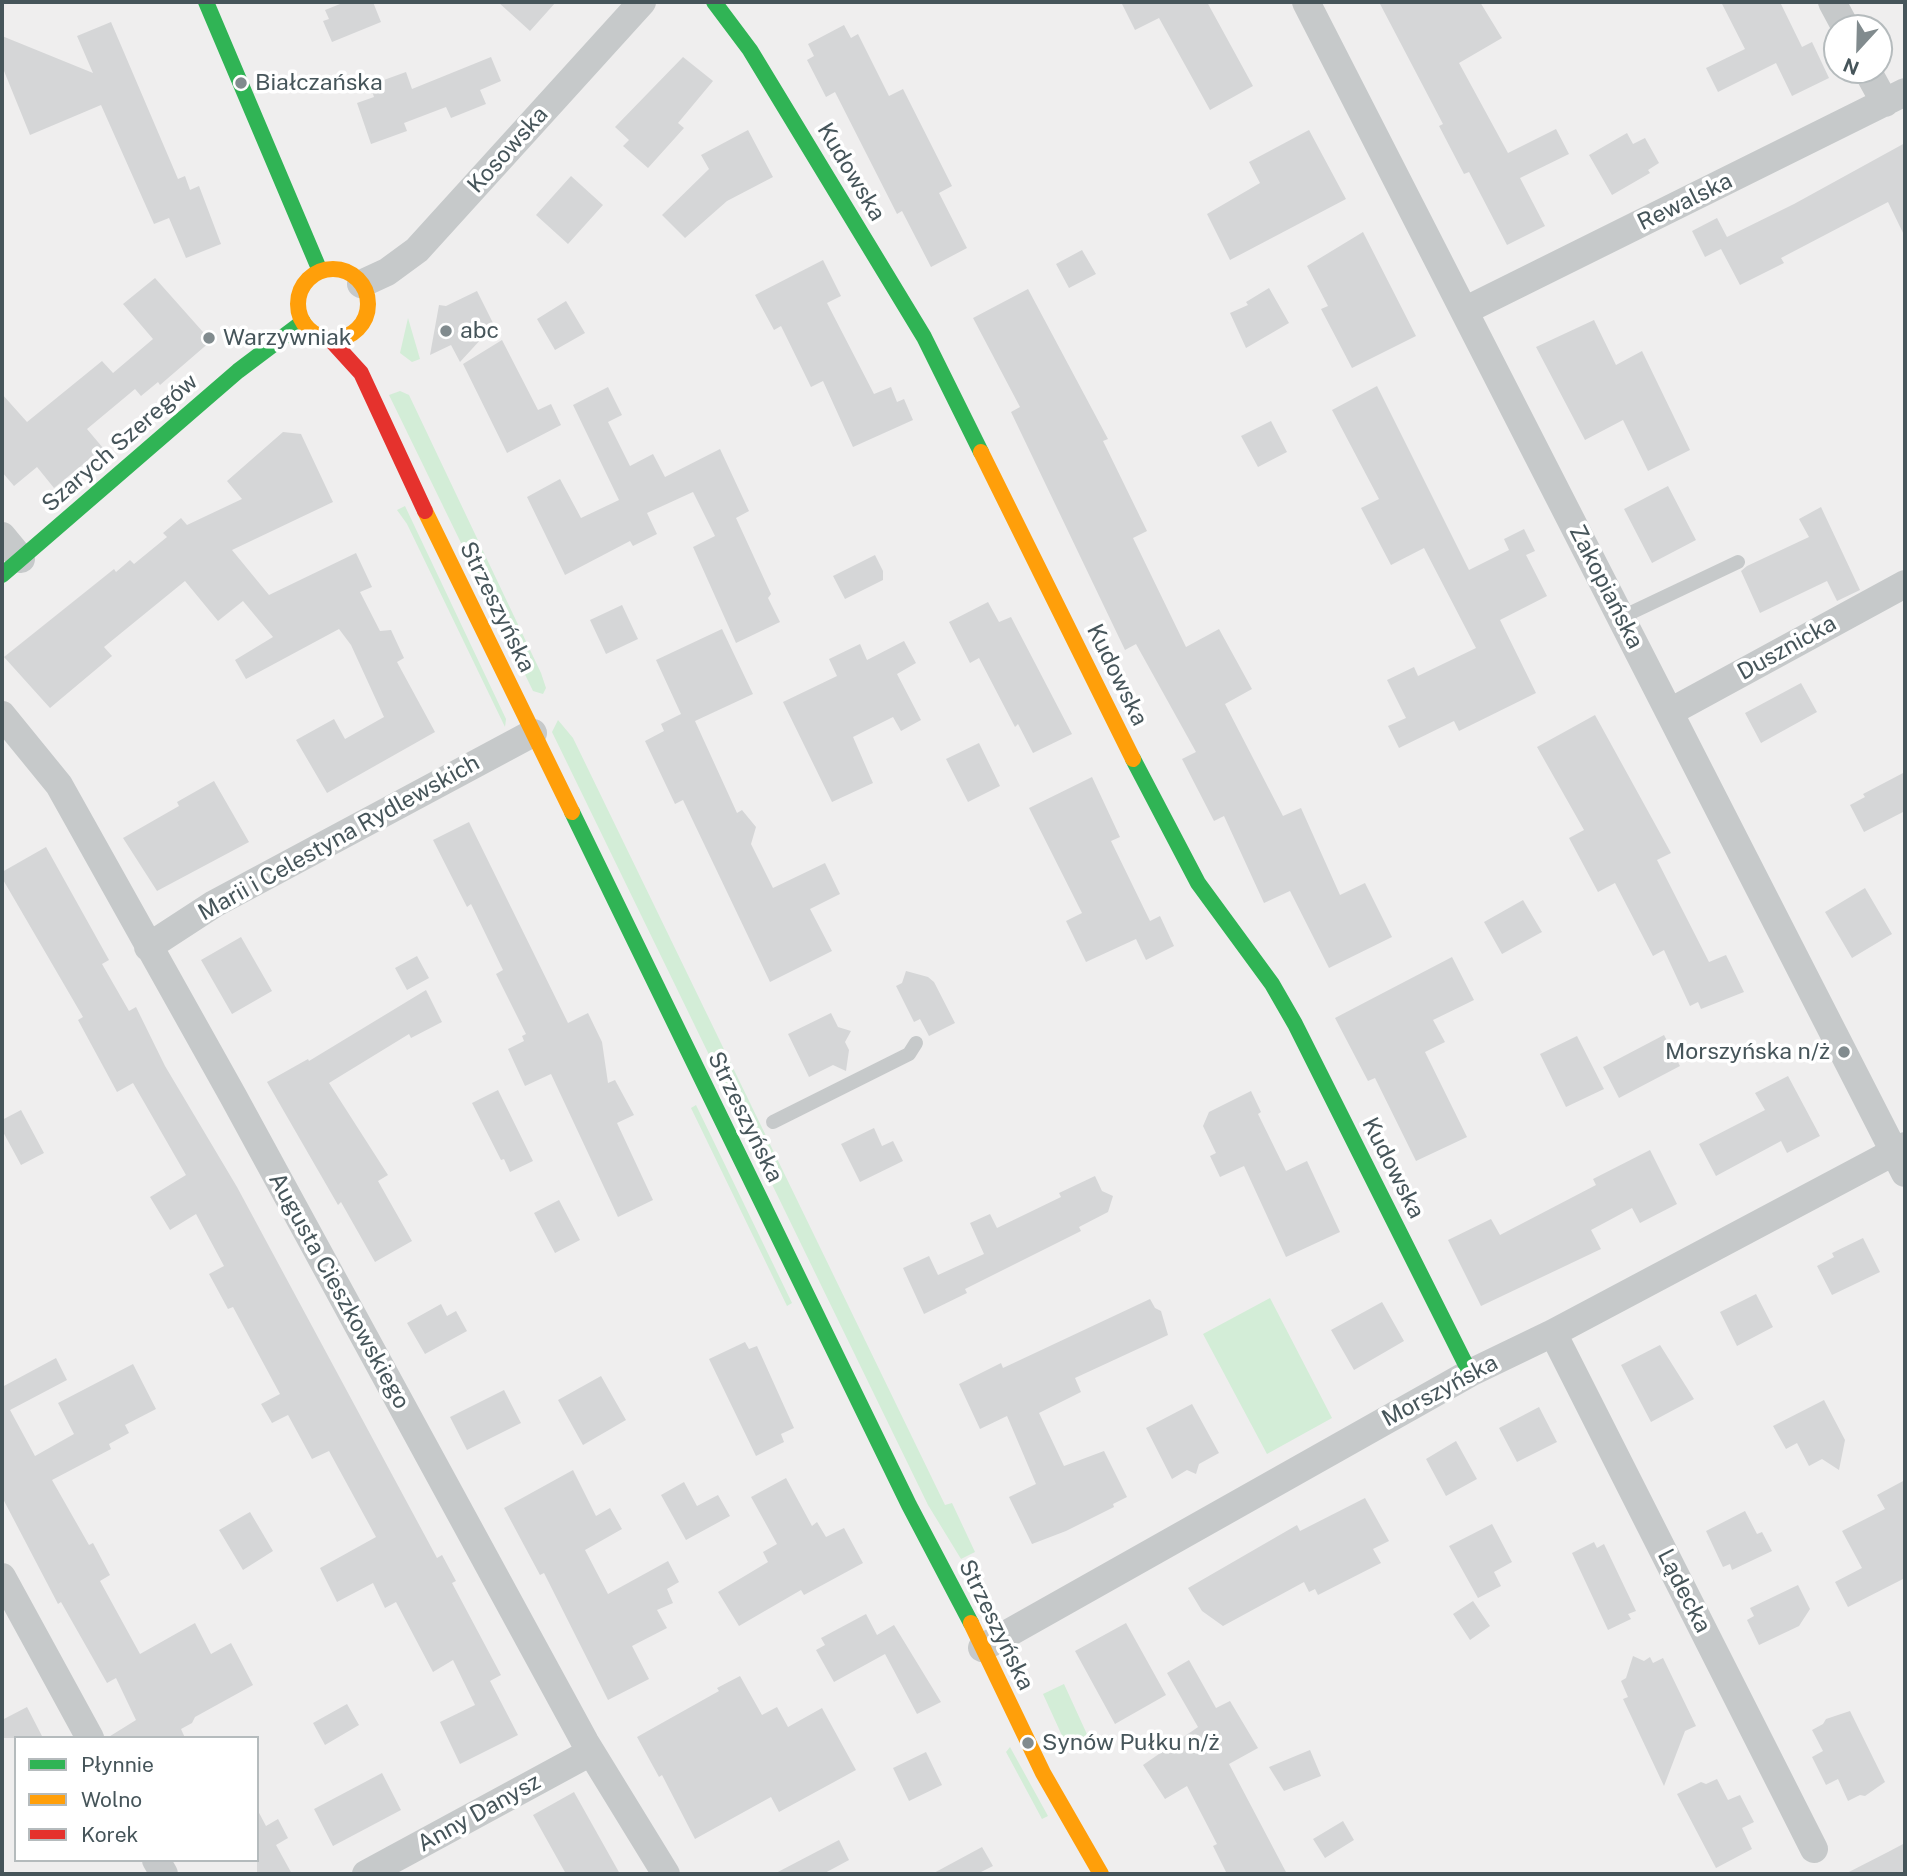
<!DOCTYPE html>
<meta charset="utf-8">
<style>
body{margin:0}
#map{position:relative;width:1907px;height:1876px;overflow:hidden;background:#efeeee;font-family:"Public Sans",sans-serif}
canvas{display:block}
.frame{position:absolute;inset:0;border:4px solid #46555a;pointer-events:none}
.legend{position:absolute;left:14px;top:1736px;width:245px;height:126px;box-sizing:border-box;background:#fff;border:2px solid #b5bbbd;margin:0;padding:9px 12px;list-style:none;font-size:21px;color:#46555a}
.legend li{display:flex;align-items:center;gap:14px;height:35px}
.legend b{width:35px;border:2px solid #b5bbbd}
.north{position:absolute;left:1823px;top:14px;width:70px;height:70px;box-sizing:border-box;background:#fff;border:2px solid #b5bbbd;border-radius:50%;rotate:202deg;font-size:19px;font-weight:700;line-height:28px;text-align:center;color:#46555a}
.north::after{content:'';display:block;margin:auto;width:24px;height:32px;background:#818b8e;clip-path:polygon(50% 0,100% 100%,50% 72%,0 100%)}
</style>
<div id="map">
<canvas width="1907" height="1876"></canvas>
<div class="frame"></div>
<ul class="legend">
<li><b style="height:9px;background:#30b455"></b>Płynnie</li>
<li><b style="height:9px;background:#ff9f0a"></b>Wolno</li>
<li><b style="height:9px;background:#e5322d"></b>Korek</li>
</ul>
<div class="north">N</div>
</div>
<script>
const context = document.querySelector('canvas').getContext('2d');
context.lineJoin = 'round';
function paint(path, color) { context.fillStyle = color; context.fill(path, 'evenodd'); }
const toPath = rows => new Path2D(rows.map(r => 'M' + r).join(''));
function stroke(path, color, width, dash) { context.strokeStyle = color; context.lineWidth = width; context.lineCap = dash ? 'butt' : 'round'; context.setLineDash(dash || []); context.stroke(path); }
function drawText(font, color, halo, rows, align = 'center') {
  context.font = font + ' "Public Sans",sans-serif'; context.lineWidth = 7; context.setLineDash([]); context.textBaseline = 'middle'; context.strokeStyle = halo; context.fillStyle = color; for (const [text, x, y, turn = 0] of rows) {
    context.save(); context.translate(x, y); context.rotate((+turn || 0) * Math.PI / 180); context.textAlign = isNaN(turn) ? turn : align; if (halo) context.strokeText(text, 0, 0); context.fillText(text, 0, 0); context.restore();
  }
}
paint(toPath([
 [408,318,420,359,412,362,400,353],
 [400,391,409,395,541,673,546,688,543,694,533,691,389,395],
 [405,506,506,719,505,727,407,524,397,510],
 [558,720,573,738,945,1505,952,1503,975,1552,961,1559,928,1505,552,732],
 [696,1105,792,1303,787,1306,691,1108],
 [1270,1298,1332,1418,1267,1454,1203,1334],
 [1064,1684,1091,1743,1070,1753,1043,1694],
 [1010,1747,1048,1816,1042,1819,1006,1752]
]), '#d3edd7');
paint(toPath([
 [345,2,373,2,381,22,332,42,323,21,329,19,325,10],
 [498,2,556,2,530,31],
 [1121,2,1207,2,1253,86,1210,110,1159,18,1135,30],
 [1379,2,1480,2,1502,38,1459,63,1508,153,1556,129,1569,154,1520,178,1545,226,1507,245,1469,172,1464,174,1439,126,1443,124],
 [1721,2,1780,2,1802,47,1812,42,1829,78,1792,96,1776,63,1718,92,1706,68,1745,49],
 [111,22,178,179,185,176,190,190,199,186,221,244,186,258,169,218,154,224,101,105,30,135,2,66,2,36,93,73,77,36],
 [844,25,851,38,858,34,889,96,903,89,952,186,939,193,967,248,931,267,902,211,897,214,835,92,826,97,807,60,814,56,808,44],
 [491,57,501,81,480,90,486,104,451,118,446,107,404,123,407,131,371,144,357,103,374,97,370,85,406,72,412,89],
 [683,57,713,81,678,123,684,128,648,168,623,146,629,140,615,127],
 [748,130,773,177,727,201,685,238,662,215,709,169,701,155],
 [1309,130,1346,199,1230,260,1207,214,1260,183,1249,162],
 [1627,133,1633,144,1645,138,1659,163,1648,170,1650,173,1612,195,1589,155],
 [1905,143,1905,237,1888,202,1781,258,1784,263,1740,285,1721,249,1705,257,1692,231,1717,218,1727,237,1794,204],
 [571,176,603,205,568,244,536,215],
 [1363,232,1416,336,1352,368,1321,309,1328,306,1307,266],
 [1082,250,1096,274,1069,288,1056,264],
 [823,260,841,296,827,303,874,394,891,387,897,402,904,399,913,420,853,447,823,381,811,387,781,326,774,330,755,295],
 [155,278,211,341,160,385,158,382,141,396,135,389,87,429,103,448,54,488,37,467,14,486,2,472,2,394,27,422,102,361,113,373,153,339,123,304],
 [1269,288,1289,323,1246,348,1230,313,1248,305,1246,302],
 [1028,289,1108,439,1103,441,1147,531,1133,538,1186,647,1219,629,1252,689,1225,704,1283,816,1301,808,1340,895,1365,883,1392,937,1329,968,1290,891,1264,903,1224,816,1214,821,1182,759,1196,752,1136,644,1125,650,1011,412,1020,407,973,318],
 [477,291,494,325,460,362,451,345,430,355,439,305,446,306],
 [566,301,585,333,555,350,537,319],
 [1594,320,1616,365,1642,351,1690,450,1648,471,1623,420,1585,440,1536,347],
 [502,340,538,410,551,404,561,425,507,453,463,364],
 [1377,386,1469,570,1509,550,1504,539,1524,529,1535,551,1526,555,1547,596,1500,620,1536,693,1459,731,1454,721,1399,748,1388,726,1406,718,1387,680,1414,667,1418,676,1476,648,1424,548,1391,565,1361,508,1379,499,1332,410],
 [608,387,622,415,608,422,630,466,653,454,665,477,720,449,749,511,736,518,771,594,768,598,780,622,736,643,693,547,715,536,693,492,647,513,657,534,633,546,630,541,565,575,527,497,560,479,581,518,619,500,573,405],
 [1271,421,1287,452,1258,467,1241,436],
 [283,432,301,434,333,502,232,550,269,595,356,553,372,587,360,592,380,631,391,630,404,658,397,662,435,732,327,793,296,740,334,719,345,739,384,717,351,645,339,629,246,679,235,660,273,637,243,601,218,621,185,581,104,647,112,656,50,708,4,657,114,569,116,572,130,560,134,564,167,537,163,533,181,518,187,525,242,499,227,481],
 [1668,486,1696,540,1652,563,1624,509],
 [1821,507,1860,590,1837,601,1827,581,1760,613,1741,571,1747,566,1809,537,1799,519],
 [875,555,883,571,883,580,845,599,833,576],
 [988,602,999,622,1011,617,1072,734,1033,753,1018,724,1015,727,979,658,970,663,949,622],
 [622,605,638,639,606,654,590,620],
 [722,629,753,694,695,721,737,813,742,810,756,827,751,844,773,888,825,863,840,894,810,909,832,951,770,982,683,800,675,804,645,741,664,731,661,724,681,714,656,660],
 [904,641,916,663,897,674,921,720,901,731,893,717,853,737,873,783,832,802,783,702,837,676,829,659,860,644,867,660],
 [1801,683,1817,712,1761,743,1745,713],
 [1595,715,1671,853,1657,860,1709,962,1726,955,1744,992,1701,1009,1698,1002,1690,1006,1664,950,1653,956,1615,883,1598,892,1569,838,1584,830,1537,747],
 [979,743,1000,786,968,802,946,759],
 [1905,772,1905,811,1864,832,1850,805,1865,797,1863,794],
 [1092,777,1120,837,1111,841,1150,921,1160,916,1174,946,1146,960,1136,939,1086,962,1066,921,1082,913,1029,808],
 [214,781,249,842,157,891,123,838,179,806,177,802],
 [469,822,568,1023,588,1013,602,1042,608,1083,615,1080,634,1115,617,1123,653,1200,618,1217,551,1074,525,1086,508,1049,524,1041,522,1036,526,1034,496,974,503,970,471,904,467,907,433,840],
 [46,847,109,960,102,964,129,1011,136,1007,165,1066,237,1187,437,1558,442,1555,456,1581,452,1583,501,1675,490,1681,518,1735,460,1764,440,1722,475,1705,453,1660,433,1672,396,1602,385,1608,373,1583,337,1602,320,1568,376,1537,329,1451,312,1459,288,1415,272,1423,261,1404,280,1394,233,1307,228,1309,209,1274,224,1266,196,1214,170,1230,150,1197,186,1175,133,1083,117,1092,78,1020,83,1017,2,878,2,872],
 [1865,888,1892,934,1852,958,1825,912],
 [1523,900,1542,932,1502,954,1484,922],
 [241,937,272,991,232,1014,201,960],
 [417,956,429,978,407,990,395,968],
 [1452,957,1474,1000,1433,1020,1445,1042,1425,1052,1467,1137,1416,1161,1375,1078,1368,1081,1335,1018],
 [906,971,928,977,934,982,955,1023,929,1036,920,1019,914,1022,896,986,902,983],
 [426,990,442,1022,411,1038,409,1034,329,1083,388,1175,378,1181,412,1241,375,1262,341,1202,338,1205,267,1082,308,1059,309,1061],
 [831,1013,838,1027,851,1031,845,1042,849,1050,846,1071,833,1065,809,1077,788,1034],
 [1664,1035,1680,1066,1619,1098,1603,1067],
 [1577,1036,1604,1089,1566,1107,1540,1054],
 [1788,1076,1820,1136,1787,1153,1781,1141,1716,1176,1699,1144,1765,1110,1755,1093],
 [498,1090,533,1161,510,1172,504,1159,501,1160,472,1103],
 [1251,1091,1261,1112,1258,1114,1286,1171,1307,1161,1340,1232,1286,1257,1244,1166,1220,1177,1210,1156,1216,1153,1203,1126,1209,1112],
 [21,1110,44,1153,21,1165,2,1130,2,1120],
 [874,1128,882,1146,893,1141,903,1161,860,1182,841,1144],
 [1650,1150,1677,1204,1640,1223,1632,1208,1591,1230,1601,1249,1481,1306,1448,1240,1491,1219,1500,1235,1596,1185,1593,1179],
 [1095,1176,1102,1191,1113,1196,1108,1212,1079,1227,1081,1231,965,1289,967,1293,924,1314,903,1268,929,1256,938,1275,984,1254,970,1223,990,1214,997,1228,1061,1197,1059,1193],
 [559,1200,580,1240,555,1253,534,1213],
 [1863,1238,1880,1272,1832,1295,1817,1266,1834,1257,1832,1253],
 [1756,1294,1773,1327,1737,1346,1720,1312],
 [1150,1299,1155,1308,1161,1311,1168,1335,1075,1378,1081,1392,1039,1413,1064,1466,1104,1451,1127,1497,1113,1504,1114,1507,1066,1531,1032,1544,1009,1497,1036,1484,1007,1416,980,1429,959,1384,1001,1363,1003,1368],
 [1382,1302,1404,1341,1354,1370,1331,1330],
 [441,1304,447,1316,456,1311,467,1331,425,1354,407,1323],
 [745,1342,749,1349,757,1346,794,1428,781,1434,784,1442,756,1456,709,1359],
 [1660,1345,1694,1399,1651,1422,1621,1365],
 [56,1358,67,1380,10,1410,35,1456,74,1434,58,1403,133,1364,156,1409,125,1425,129,1433,109,1444,111,1449,52,1480,89,1545,93,1543,110,1575,100,1581,140,1654,195,1623,211,1654,231,1643,253,1685,195,1717,192,1723,181,1729,185,1738,107,1738,136,1720,116,1678,107,1683,61,1602,58,1604,2,1497,2,1387],
 [601,1376,626,1420,583,1445,558,1400],
 [504,1390,521,1423,467,1450,450,1417],
 [1824,1400,1845,1440,1839,1470,1822,1459,1809,1466,1797,1443,1786,1449,1773,1426],
 [1192,1404,1219,1453,1199,1464,1196,1474,1187,1470,1172,1479,1146,1428],
 [1539,1407,1557,1442,1517,1462,1499,1428],
 [1456,1441,1477,1479,1446,1496,1426,1459],
 [573,1470,596,1516,610,1508,622,1529,585,1550,608,1594,668,1561,679,1582,667,1589,673,1603,657,1610,667,1628,632,1646,649,1679,608,1700,544,1573,540,1575,504,1508],
 [786,1478,812,1526,817,1522,826,1537,844,1528,863,1563,804,1595,801,1590,739,1626,718,1592,768,1562,763,1552,777,1544,751,1497],
 [1905,1480,1905,1578,1848,1607,1835,1582,1862,1568,1842,1531,1885,1509,1877,1495],
 [684,1482,697,1506,718,1495,730,1516,686,1540,661,1495],
 [1365,1498,1389,1541,1373,1549,1381,1563,1318,1595,1315,1589,1309,1592,1304,1582,1223,1626,1202,1611,1188,1588,1297,1525,1300,1531],
 [1745,1511,1757,1534,1762,1532,1772,1551,1732,1570,1730,1564,1723,1567,1706,1531],
 [250,1512,273,1551,243,1570,219,1530],
 [1492,1524,1512,1562,1494,1572,1501,1586,1478,1598,1449,1546],
 [1594,1542,1597,1548,1604,1544,1636,1611,1628,1614,1631,1619,1608,1630,1572,1553],
 [1798,1585,1810,1609,1799,1626,1759,1645,1747,1620,1754,1616,1750,1608],
 [1473,1601,1490,1626,1470,1640,1453,1614],
 [866,1614,877,1635,894,1625,941,1702,917,1714,885,1654,834,1682,816,1650,825,1645,821,1638],
 [1126,1623,1166,1695,1115,1724,1075,1651],
 [1633,1656,1644,1661,1650,1657,1653,1663,1663,1658,1696,1726,1685,1731,1664,1786,1623,1699,1628,1697,1621,1681,1626,1678],
 [1189,1660,1216,1708,1230,1701,1258,1748,1229,1764,1287,1874,1227,1874,1213,1846,1217,1844,1187,1786,1165,1799,1143,1765,1198,1727,1167,1673],
 [740,1676,762,1715,777,1707,788,1727,822,1708,856,1770,779,1812,771,1797,695,1839,662,1775,659,1777,637,1737,719,1691,717,1688],
 [347,1704,359,1725,325,1745,313,1723],
 [27,1707,43,1738,2,1738,2,1720],
 [1850,1711,1885,1782,1865,1796,1860,1795,1848,1801,1838,1779,1826,1785,1812,1757,1823,1751,1812,1730,1823,1724,1826,1719],
 [1310,1750,1321,1776,1284,1791,1269,1767],
 [926,1752,942,1785,909,1801,893,1768],
 [382,1773,401,1810,333,1846,314,1809],
 [1717,1779,1728,1800,1740,1795,1754,1822,1742,1828,1752,1849,1716,1868,1677,1794,1701,1782,1706,1784],
 [574,1792,620,1874,566,1874,533,1815],
 [257,1809,266,1826,278,1819,288,1838,276,1845,292,1874,257,1874],
 [1343,1821,1354,1840,1325,1858,1313,1839],
 [839,1840,849,1860,823,1874,774,1874],
 [1905,1843,1905,1874,1845,1874,1888,1852],
 [982,1847,993,1866,977,1874,932,1874]
]), '#d5d6d7');
stroke(toPath([
 [1622,617,1738,562],
 [773,1122,909,1054,916,1043]
]), '#c6c9ca', 14);
stroke(toPath([
 [1306,2,1905,1173],
 [1832,2,1846,28],
 [1867,70,1885,103],
 [361,284,387,272,417,250,642,2],
 [1464,311,1905,92],
 [2,536,21,559],
 [1670,712,1905,584],
 [2,715,59,785,233,1096,585,1742,666,1874],
 [148,947,214,904,533,733],
 [1553,1333,1814,1849],
 [2,1577,90,1738],
 [982,1648,1470,1373,1553,1333,1905,1146],
 [156,1860,164,1874],
 [366,1874,591,1752]
]), '#c6c9ca', 28);
stroke(toPath([
 [206,2,320,271],
 [714,2,750,50,924,337,981,452],
 [2,575,238,371,303,322],
 [1133,759,1198,883,1272,984,1295,1024,1470,1373],
 [572,812,909,1505,971,1623]
]), '#30b455', 16);
stroke(toPath([
 '298 304a35 35 0 1 1 70 0a35 35 0 1 1-70 0Z',
 [981,452,1133,759],
 [425,511,572,812],
 [971,1623,1043,1773,1101,1874]
]), '#ff9f0a', 16);
stroke(toPath([
 [330,339,361,373,425,511]
]), '#e5322d', 16);
for (const [x, y, r, color] of [
 [241,83,7,"#818b8e"],
 [446,331,7,"#818b8e"],
 [209,338,7,"#818b8e"],
 [1844,1052,7,"#818b8e"],
 [1028,1743,7,"#818b8e"]
]) { const dot = new Path2D(); dot.arc(x, y, r, 0, 2 * Math.PI); context.fillStyle = color; context.fill(dot); stroke(dot, '#fff', 2.5); }
drawText('23px', '#46555a', '#fff', [
 ["Białczańska",255,83],
 ["abc",460,331],
 ["Warzywniak",223,338],
 ["Morszyńska n/ż",1830,1052,"right"],
 ["Synów Pułku n/ż",1042,1743]
], 'left');
drawText('23px', '#46555a', '#fff', [
 ["Kosowska",508,150,-48],
 ["Kudowska",851,172,59],
 ["Rewalska",1685,202,-26],
 ["Szarych Szeregów",120,443,-41],
 ["Zakopiańska",1606,587,63],
 ["Strzeszyńska",497,607,64],
 ["Dusznicka",1787,648,-29],
 ["Kudowska",1117,675,64],
 ["Marii i Celestyna Rydlewskich",339,838,-29],
 ["Strzeszyńska",745,1117,64],
 ["Kudowska",1393,1168,63],
 ["Augusta Cieszkowskiego",339,1291,61],
 ["Morszyńska",1440,1391,-28],
 ["Lądecka",1684,1591,63],
 ["Strzeszyńska",996,1625,64],
 ["Anny Danysz",479,1813,-29]
]);
</script>
